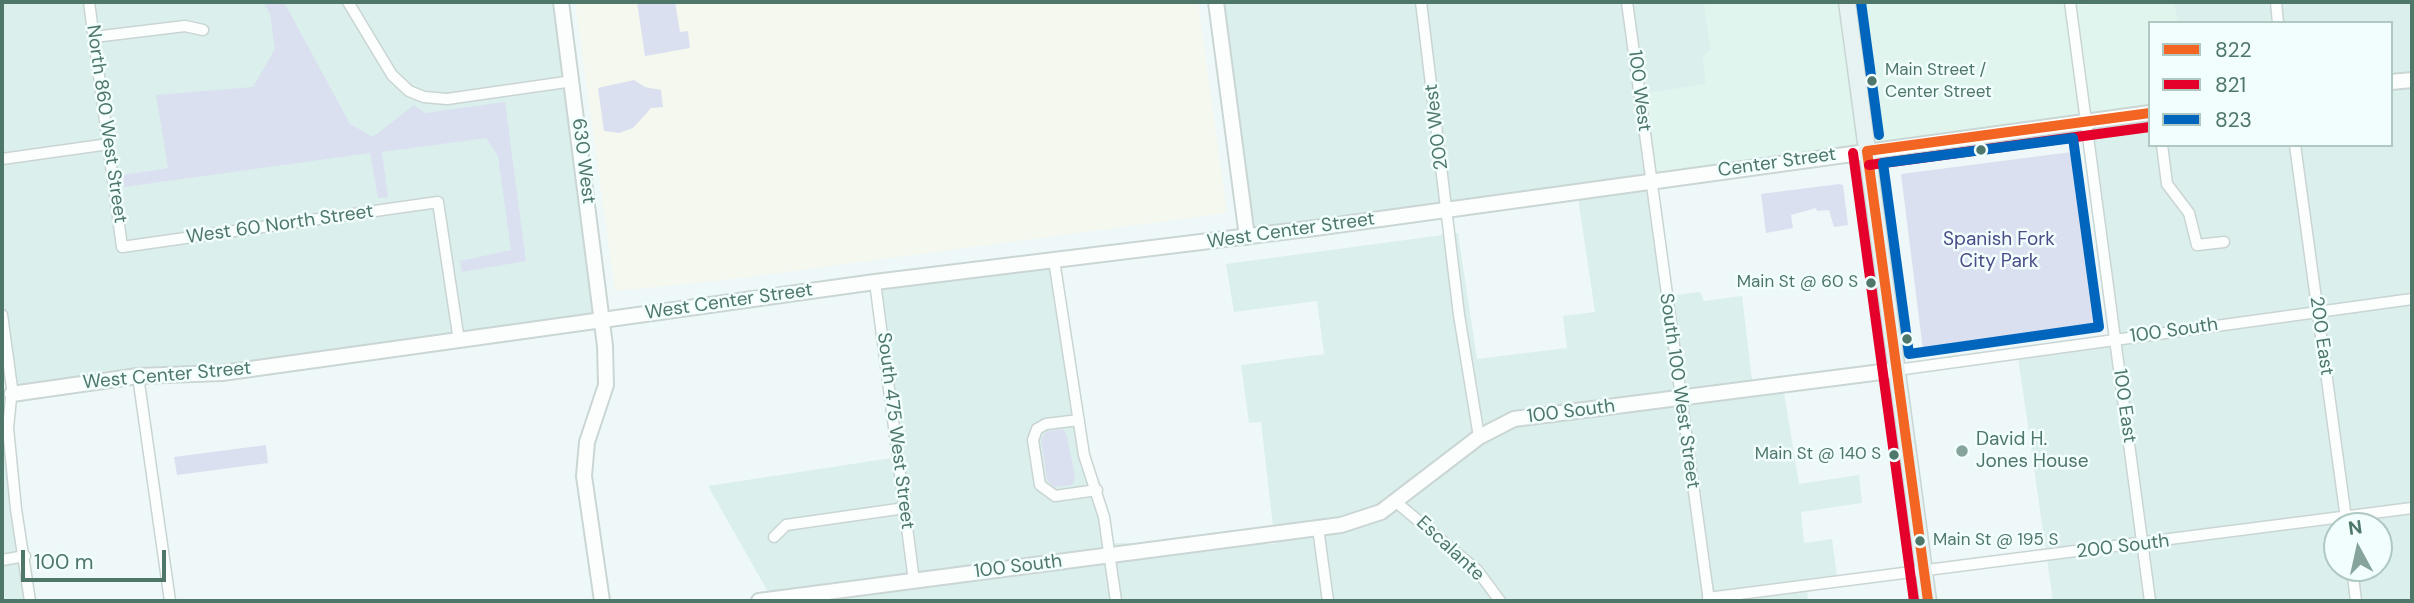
<!DOCTYPE html>
<style>
body{margin:0}
#map{position:relative;width:2414px;height:603px;overflow:hidden;background:#eef8f8;font-family:"DM Sans",sans-serif}
canvas{display:block}
.frame{position:absolute;inset:0;border:4px solid #4e7669;pointer-events:none}
.legend{position:absolute;left:2148px;top:21px;width:245px;height:126px;box-sizing:border-box;background:#f1fefd;border:2px solid #b0c8c2;margin:0;padding:9px 12px;list-style:none;font-size:21px;color:#4e7669}
.legend li{display:flex;align-items:center;gap:14px;height:35px}
.legend b{width:35px;border:2px solid #b0c8c2}
.north{position:absolute;left:2323px;top:512px;width:70px;height:70px;box-sizing:border-box;background:#f1fefd;border:2px solid #b0c8c2;border-radius:50%;rotate:352deg;font-size:19px;font-weight:700;line-height:28px;text-align:center;color:#4e7669}
.north::after{content:'';display:block;margin:auto;width:24px;height:32px;background:#86a49b;clip-path:polygon(50% 0,100% 100%,50% 72%,0 100%)}
.scale{position:absolute;left:21px;top:550px;width:145px;height:32px;box-sizing:border-box;border:4px solid #4e7669;border-top:0;padding-left:9px;font-size:21px;line-height:24px;white-space:nowrap;color:#4e7669;-webkit-text-stroke:5px #f1fefd;paint-order:stroke}
</style>
<div id="map">
<canvas width="2414" height="603"></canvas>
<div class="frame"></div>
<ul class="legend">
<li><b style="height:9px;background:#f26522"></b>822</li>
<li><b style="height:9px;background:#e4002b"></b>821</li>
<li><b style="height:9px;background:#0065bd"></b>823</li>
</ul>
<div class="north">N</div>
<div class="scale">100 m</div>
</div>
<script>
const context = document.querySelector('canvas').getContext('2d');
context.lineJoin = 'round';
function paint(path, color) { context.fillStyle = color; context.fill(path, 'evenodd'); }
const toPath = rows => new Path2D(rows.map(r => 'M' + r).join(''));
function stroke(path, color, width, dash) { context.strokeStyle = color; context.lineWidth = width; context.lineCap = dash ? 'butt' : 'round'; context.setLineDash(dash || []); context.stroke(path); }
function drawText(font, color, halo, rows, align = 'center') {
  context.font = font + ' "DM Sans",sans-serif'; context.lineWidth = 5; context.setLineDash([]); context.textBaseline = 'middle'; context.strokeStyle = halo; context.fillStyle = color; for (const [text, x, y, turn = 0] of rows) {
    context.save(); context.translate(x, y); context.rotate((+turn || 0) * Math.PI / 180); context.textAlign = isNaN(turn) ? turn : align; if (halo) context.strokeText(text, 0, 0); context.fillText(text, 0, 0); context.restore();
  }
}
paint(toPath([
 [2,2,561,2,603,320,12,394,2,333],
 [1216,2,1704,2,1711,50,1703,56,1706,84,1640,95,1667,296,1700,292,1704,301,1742,296,1754,397,1784,393,1799,484,1859,475,1862,503,1801,512,1804,543,1832,539,1837,575,1806,579,1808,601,759,601,772,599,708,486,898,457,875,282,1054,260,1076,394,1107,543,1275,544,1261,422,1249,423,1241,365,1324,354,1317,301,1234,312,1226,264,1458,233,1477,359,1567,348,1563,316,1595,312,1577,191,1247,237],
 [2174,2,2412,2,2412,78,2391,80,2391,23,2178,23],
 [2412,79,2412,601,2053,601,2018,357,2115,339,2085,122,2150,114,2150,145,2391,145,2391,81],
 [2337,526,2379,526,2379,568,2337,568],
 [9,409,32,601,2,601,2,410]
]), '#dbefed');
paint(toPath([
 [1704,2,2070,2,2071,5,2174,2,2178,23,2150,23,2150,113,1650,180,1640,95,1706,84,1703,56,1711,50]
]), '#e0f5ee');
paint(toPath([
 [575,2,1198,2,1227,213,734,279,615,291]
]), '#f4f8ef');
paint(toPath([
 [263,2,284,2,350,124,373,137,414,105,425,113,505,102,526,261,462,272,460,261,511,250,498,156,486,138,382,152,388,197,378,198,370,153,124,187,123,175,168,168,156,95,253,87,275,49,270,14],
 [637,2,675,2,680,32,688,31,690,48,645,56],
 [634,80,645,87,661,90,663,107,651,108,633,128,619,133,604,131,598,88],
 [2079,151,2098,327,1923,350,1901,174],
 [1839,184,1843,185,1848,225,1834,227,1829,210,1817,211,1816,208,1791,215,1793,228,1766,233,1761,194],
 [1063,429,1067,436,1075,477,1072,485,1054,487,1047,480,1041,439,1047,431],
 [266,445,268,463,177,475,174,457]
]), '#dae0f0');
const street = toPath([
 [89,2,122,247,438,202,459,341],
 [348,2,392,75,409,91,424,97,447,99,573,81],
 [1421,2,1459,315,1479,437],
 [1627,2,1709,601],
 [2070,2,2150,601],
 [2276,2,2278,23],
 [94,37,185,26,203,30],
 [2162,145,2167,184,2189,213,2197,245,2224,242],
 [2295,145,2347,526],
 [2,159,109,144],
 [1054,260,1084,455,1104,517,1116,601],
 [875,282,914,581],
 [2,315,12,388,8,428,16,509,30,601],
 [1897,370,2412,299],
 [138,376,170,601],
 [1079,420,1046,424,1037,429,1033,440,1040,485,1055,496,1097,490],
 [1396,502,1477,570,1500,601],
 [1318,528,1328,601],
 [774,537,786,525,905,508],
 [2,560,25,556],
 [2352,568,2356,601],
 [1708,598,2412,508]
]);
const secondary = toPath([
 [561,2,605,346,606,385,587,442,584,476,602,601],
 [1216,2,1247,237],
 [2391,82,2412,80],
 [12,394,138,376,222,373,875,282,1315,228,2150,113],
 [759,601,1341,525,1381,512,1479,437,1514,419,1897,370]
]);
const primary = toPath([
 [1847,2,1928,601]
]);
stroke(street, '#c9d5d3', 13);
stroke(secondary, '#cad6d4', 18);
stroke(primary, '#c8d6d3', 19);
stroke(street, '#fcfefe', 10);
stroke(secondary, '#fcfefe', 14);
stroke(primary, '#e7f2f2', 16);
stroke(toPath([
 [1867,151,1928,601],
 [1867,151,2150,113]
]), '#f26522', 10);
stroke(toPath([
 [1853,153,1914,601],
 [1869,165,2150,127]
]), '#e4002b', 10);
stroke(toPath([
 [1861,2,1879,135],
 [2073,138,2099,327,1909,354,1883,163,2073,138]
]), '#0065bd', 10);
for (const [x, y, r, color] of [
 [1872,81,6,"#4e7669"],
 [1981,150,6,"#4e7669"],
 [1871,283,6,"#4e7669"],
 [1907,339,6,"#4e7669"],
 [1962,451,7,"#86a49b"],
 [1894,455,6,"#4e7669"],
 [1920,541,6,"#4e7669"]
]) { const dot = new Path2D(); dot.arc(x, y, r, 0, 2 * Math.PI); context.fillStyle = color; context.fill(dot); stroke(dot, '#f1fefd', 2.5); }
drawText('17px', '#4e7669', '#f1fefd', [
 ["Main Street /",1885,71],
 ["Center Street",1885,93],
 ["Main St @ 60 S",1858,283,"right"],
 ["Main St @ 140 S",1881,455,"right"],
 ["Main St @ 195 S",1933,541]
], 'left');
drawText('19px', '#4e7669', '#f1fefd', [
 ["100 West",1639,91,83],
 ["North 860 West Street",106,124,82],
 ["200 West",1437,127,-97],
 ["630 West",583,161,83],
 ["Center Street",1777,163,-8],
 ["West 60 North Street",280,225,-8],
 ["West Center Street",1291,231,-8],
 ["West Center Street",729,302,-8],
 ["100 South",2174,331,-8],
 ["200 East",2321,336,82],
 ["West Center Street",167,376,-5],
 ["South 100 West Street",1679,391,82],
 ["100 East",2124,406,82],
 ["100 South",1571,412,-7],
 ["South 475 West Street",895,431,83],
 ["200 South",2123,547,-7],
 ["Escalante",1450,549,43],
 ["100 South",1018,567,-7]
]);
drawText('19px', '#4d4c87', '#f1fefd', [
 ["Spanish Fork",1999,240],
 ["City Park",1999,262]
]);
drawText('19px', '#4e7669', '#f1fefd', [
 ["David H.",1976,440],
 ["Jones House",1976,462]
], 'left');
</script>
